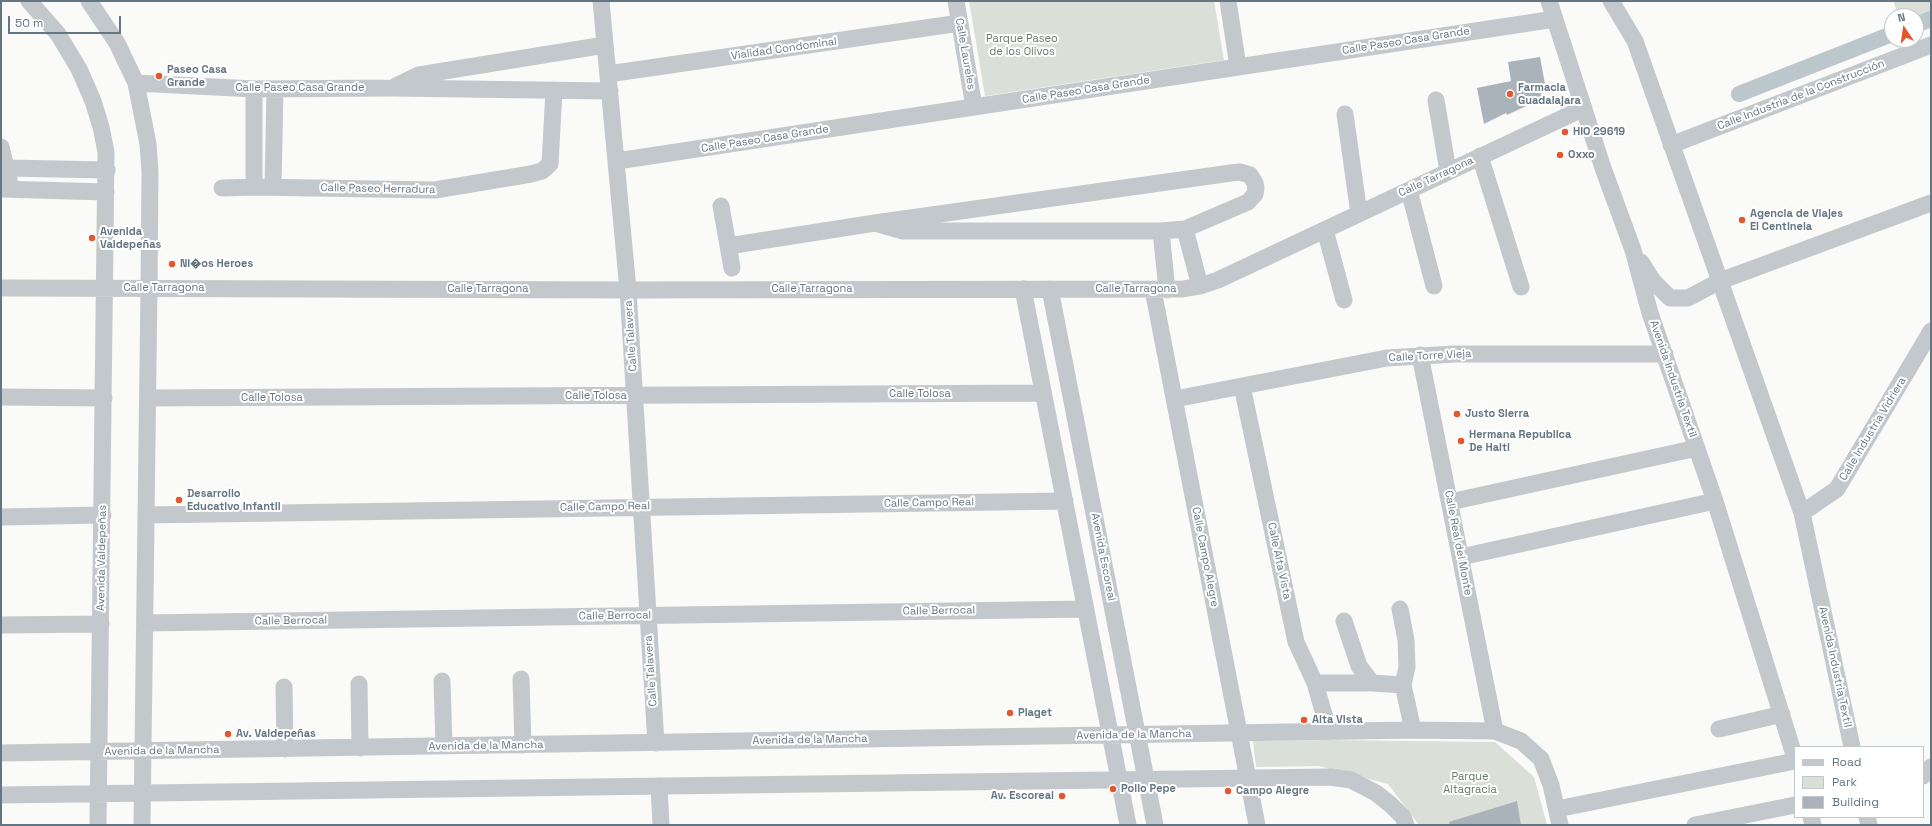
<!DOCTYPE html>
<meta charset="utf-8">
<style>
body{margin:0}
#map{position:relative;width:1932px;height:826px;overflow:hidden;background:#fafaf8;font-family:"Space Grotesk",sans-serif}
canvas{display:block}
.frame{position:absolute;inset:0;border:2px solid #657683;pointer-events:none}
.legend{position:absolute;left:1794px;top:746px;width:130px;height:72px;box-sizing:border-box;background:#fff;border:1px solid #c1c8cd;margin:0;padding:5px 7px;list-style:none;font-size:12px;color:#657683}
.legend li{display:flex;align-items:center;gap:8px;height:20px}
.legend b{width:20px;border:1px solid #c1c8cd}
.north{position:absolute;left:1884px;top:8px;width:40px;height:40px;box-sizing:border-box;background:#fff;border:1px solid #c1c8cd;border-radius:50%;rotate:347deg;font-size:11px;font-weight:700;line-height:16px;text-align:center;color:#657683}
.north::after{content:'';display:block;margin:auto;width:14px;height:18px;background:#e4572e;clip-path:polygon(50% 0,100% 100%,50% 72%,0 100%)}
.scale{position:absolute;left:8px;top:16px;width:113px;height:18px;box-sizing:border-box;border:2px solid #657683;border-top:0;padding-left:5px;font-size:12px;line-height:14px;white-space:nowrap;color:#657683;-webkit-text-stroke:3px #fff;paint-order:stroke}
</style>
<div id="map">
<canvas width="1932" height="826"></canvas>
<div class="frame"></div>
<ul class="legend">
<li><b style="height:5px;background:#c3c8cc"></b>Road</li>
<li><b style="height:11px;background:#dadfd7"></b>Park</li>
<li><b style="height:11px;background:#aab3b9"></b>Building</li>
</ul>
<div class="north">N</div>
<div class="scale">50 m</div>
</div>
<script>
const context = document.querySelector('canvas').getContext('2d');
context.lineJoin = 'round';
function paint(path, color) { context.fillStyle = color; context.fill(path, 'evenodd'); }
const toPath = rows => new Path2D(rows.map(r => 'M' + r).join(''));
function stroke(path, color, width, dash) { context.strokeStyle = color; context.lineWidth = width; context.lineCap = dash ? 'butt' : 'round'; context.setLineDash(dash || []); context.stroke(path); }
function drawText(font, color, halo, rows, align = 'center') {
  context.font = font + ' "Space Grotesk",sans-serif'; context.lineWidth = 4; context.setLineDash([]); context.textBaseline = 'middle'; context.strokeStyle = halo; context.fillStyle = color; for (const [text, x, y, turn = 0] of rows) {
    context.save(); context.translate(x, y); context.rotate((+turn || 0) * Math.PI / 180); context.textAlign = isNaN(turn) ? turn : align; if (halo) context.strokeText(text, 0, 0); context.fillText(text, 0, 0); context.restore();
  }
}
paint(toPath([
 [969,1,1214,1,1224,60,985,96],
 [1893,1,1931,1,1931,26,1916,32,1916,16,1899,16],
 [1327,740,1495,742,1534,777,1547,825,1419,825,1388,784,1319,766,1256,767,1253,741]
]), '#dadfd7');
stroke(toPath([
 [1916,25,1931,19],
 [1739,94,1892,34]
]), '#bbc7cb', 16);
paint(toPath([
 [1540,57,1545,84,1539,100,1507,115,1506,113,1484,124,1477,88,1511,81,1508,62],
 [1517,801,1521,825,1450,825,1449,822]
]), '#aab3b9');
stroke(toPath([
 [29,1,58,34,79,69,93,101,101,127,106,152,98,825],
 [89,1,117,43,136,83,148,144,150,172,149,288,142,825],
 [601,1,628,290,656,743],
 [956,1,974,107],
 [1228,1,1238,67],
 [1549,1,1603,168,1633,250,1650,313,1715,501,1795,758],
 [1611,1,1635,41,1802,513,1852,747],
 [608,74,960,23],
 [136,83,254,89,392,88,610,91],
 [396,86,419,75,605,45],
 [254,89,254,187],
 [1436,100,1448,171],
 [1345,114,1359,214],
 [1671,145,1931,45],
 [1,147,9,180],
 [1480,156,1521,287],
 [617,161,1555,19],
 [7,168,107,170],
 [273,187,275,89],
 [222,188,254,187,435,190,531,174,542,171,550,164,554,90],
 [1,189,106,192],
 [1409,190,1434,286],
 [721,206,732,268],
 [1185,229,1200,286],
 [1325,230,1344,300],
 [1161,231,1167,290],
 [728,246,875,223,1231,173,1240,172,1250,175,1255,183,1256,188,1255,194,1248,202,1185,229,1161,231,903,231,875,223],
 [1641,262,1653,281,1670,298,1688,298,1720,281,1931,203],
 [1,288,628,290,1183,289,1200,286,1218,280,1584,108],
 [1023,289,1128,825],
 [1050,289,1155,825],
 [1153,290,1257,825],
 [1420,355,1495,731],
 [1242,386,1296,642,1315,683,1329,732],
 [1,397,104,398],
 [148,398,1043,393],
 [1175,399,1387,358,1455,354,1665,354],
 [1450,502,1697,448],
 [1802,513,1837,489,1931,331],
 [146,515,1065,501],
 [1,517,103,515],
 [1461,557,1715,501],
 [1400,609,1406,640,1407,667,1403,685,1413,730],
 [1344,621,1359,666,1372,683,1403,685],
 [145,623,1086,609],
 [1,625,101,624],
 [521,679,523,745],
 [442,681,444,746],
 [1315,683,1372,683],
 [359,684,360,748],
 [284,687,285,749],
 [1719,729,1782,714],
 [1,753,1413,730,1495,731,1521,741,1541,759,1551,785,1560,825],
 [1923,776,1931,767],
 [659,786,661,825],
 [1,795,1330,777,1351,780,1376,793,1391,805,1403,817,1406,825],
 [1557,809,1795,761],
 [1811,817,1813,825],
 [1867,817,1869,825],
 [1695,825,1795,805]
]), '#c3c8cc', 17);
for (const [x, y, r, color] of [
 [159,76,4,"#e4572e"],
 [1510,94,4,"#e4572e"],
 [1565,132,4,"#e4572e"],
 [1560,155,4,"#e4572e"],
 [1742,220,4,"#e4572e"],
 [92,238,4,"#e4572e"],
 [172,264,4,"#e4572e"],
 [1457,414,4,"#e4572e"],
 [1461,441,4,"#e4572e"],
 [179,500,4,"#e4572e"],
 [1010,713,4,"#e4572e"],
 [1304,720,4,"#e4572e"],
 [228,734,4,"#e4572e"],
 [1113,789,4,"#e4572e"],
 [1228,791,4,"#e4572e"],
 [1062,796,4,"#e4572e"]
]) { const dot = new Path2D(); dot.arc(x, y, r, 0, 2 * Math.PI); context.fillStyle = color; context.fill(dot); stroke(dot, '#fff', 1.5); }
drawText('11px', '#687a64', '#fff', [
 ["Parque Paseo",1022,39],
 ["de los Olivos",1022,52],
 ["Parque",1470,777],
 ["Altagracia",1470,790]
]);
drawText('11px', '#657683', '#fff', [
 ["Calle Paseo Casa Grande",1406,41,-9],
 ["Vialidad Condominal",784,49,-8],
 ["Calle Laureles",965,54,80],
 ["Calle Paseo Casa Grande",300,88],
 ["Calle Paseo Casa Grande",1086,90,-9],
 ["Calle Industria de la Construcción",1801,95,-21],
 ["Calle Paseo Casa Grande",765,139,-9],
 ["Calle Tarragona",1436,177,-25],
 ["Calle Paseo Herradura",378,189,1],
 ["Calle Tarragona",164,288],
 ["Calle Tarragona",488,289],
 ["Calle Tarragona",812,289],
 ["Calle Tarragona",1136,289],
 ["Calle Talavera",631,336,-94],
 ["Calle Torre Vieja",1430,356,-3],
 ["Avenida Industria Textil",1673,379,71],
 ["Calle Tolosa",920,394],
 ["Calle Tolosa",596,396],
 ["Calle Tolosa",272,398],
 ["Calle Industria Vidriera",1873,429,-59],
 ["Calle Campo Real",929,503,-1],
 ["Calle Campo Real",605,507,-1],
 ["Calle Real del Monte",1458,543,79],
 ["Avenida Escoreal",1103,557,79],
 ["Calle Campo Alegre",1205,557,79],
 ["Avenida Valdepeñas",102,558,-89],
 ["Calle Alta Vista",1279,561,78],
 ["Calle Berrocal",939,611,-1],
 ["Calle Berrocal",615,616,-1],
 ["Calle Berrocal",291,621,-1],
 ["Avenida Industria Textil",1835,667,78],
 ["Calle Talavera",651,671,-94],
 ["Avenida de la Mancha",1134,735,-1],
 ["Avenida de la Mancha",810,740,-1],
 ["Avenida de la Mancha",486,746,-1],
 ["Avenida de la Mancha",162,751,-1]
]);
drawText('bold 11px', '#657683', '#fff', [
 ["Paseo Casa",167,70],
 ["Grande",167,83],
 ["Farmacia",1518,88],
 ["Guadalajara",1518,101],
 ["HIO 29619",1573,132],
 ["Oxxo",1568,155],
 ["Agencia de Viajes",1750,214],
 ["El Centinela",1750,227],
 ["Avenida",100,232],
 ["Valdepeñas",100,245],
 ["Ni�os Heroes",180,264],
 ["Justo Sierra",1465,414],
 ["Hermana Republica",1469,435],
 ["De Haiti",1469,448],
 ["Desarrollo",187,494],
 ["Educativo Infantil",187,507],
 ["Piaget",1018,713],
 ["Alta Vista",1312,720],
 ["Av. Valdepeñas",236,734],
 ["Pollo Pepe",1121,789],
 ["Campo Alegre",1236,791],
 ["Av. Escoreal",1054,796,"right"]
], 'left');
</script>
